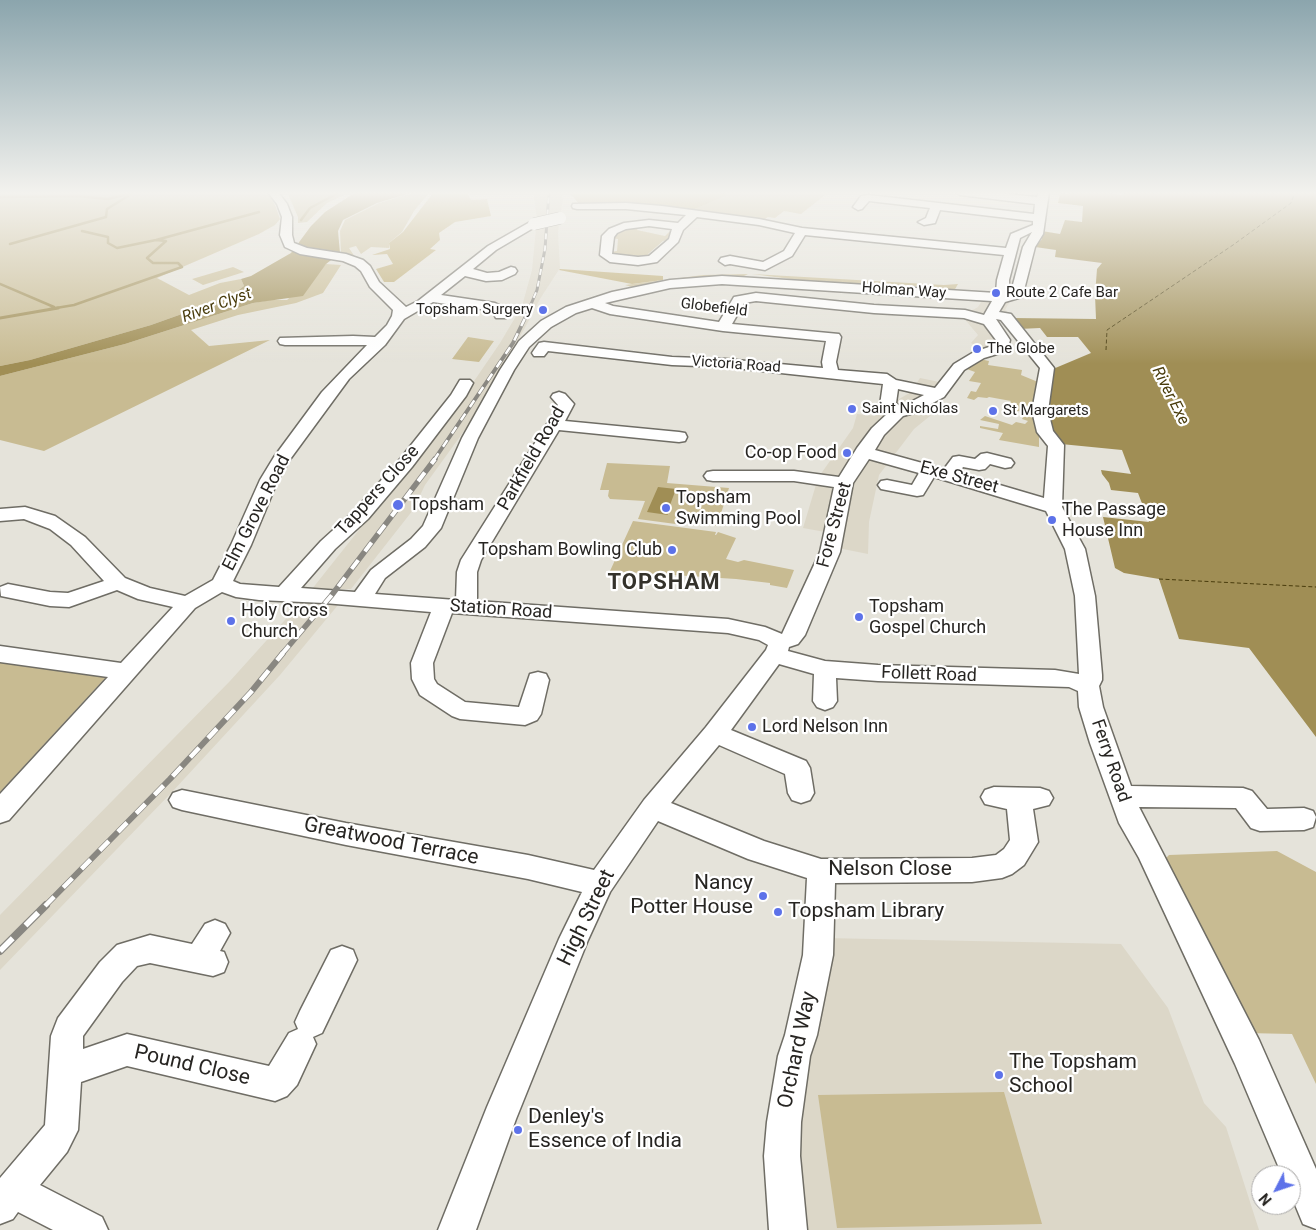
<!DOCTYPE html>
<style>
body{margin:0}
#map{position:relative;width:1316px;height:1230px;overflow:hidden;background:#e5e3da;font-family:Roboto,sans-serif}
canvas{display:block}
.north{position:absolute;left:1251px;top:1165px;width:50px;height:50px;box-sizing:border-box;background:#fff;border:1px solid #a9a8a7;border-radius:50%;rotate:229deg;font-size:14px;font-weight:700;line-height:20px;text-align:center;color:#272522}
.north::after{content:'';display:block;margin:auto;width:18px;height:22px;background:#5d72e9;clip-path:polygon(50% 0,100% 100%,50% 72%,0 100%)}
</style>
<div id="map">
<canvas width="1316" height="1230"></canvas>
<div class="north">N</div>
</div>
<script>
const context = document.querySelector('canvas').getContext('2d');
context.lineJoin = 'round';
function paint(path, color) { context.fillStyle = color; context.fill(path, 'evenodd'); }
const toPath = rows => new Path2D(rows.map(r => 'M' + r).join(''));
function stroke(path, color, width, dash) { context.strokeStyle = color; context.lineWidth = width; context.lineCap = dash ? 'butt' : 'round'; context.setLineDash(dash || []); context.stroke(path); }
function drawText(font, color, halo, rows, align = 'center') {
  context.font = font + ' Roboto,sans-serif'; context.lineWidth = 4.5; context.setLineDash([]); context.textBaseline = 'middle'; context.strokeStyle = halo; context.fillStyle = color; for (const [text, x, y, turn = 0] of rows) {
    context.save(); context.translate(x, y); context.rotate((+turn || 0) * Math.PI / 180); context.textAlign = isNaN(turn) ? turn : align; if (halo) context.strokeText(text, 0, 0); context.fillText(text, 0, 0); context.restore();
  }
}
paint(toPath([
 [533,192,561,192,563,200,558,232,560,268,540,299,527,324,477,413,425,485,413,510,351,589,312,589,455,409,500,343,522,306,532,270,537,218],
 [1005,280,1018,281,1015,293,1007,297,1009,303,1005,310,1007,311,1008,314,990,313,1000,343,986,351,971,343,978,335,962,316,978,307,983,299,994,300],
 [920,378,944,383,925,401,941,407,914,429,879,475,869,522,868,554,843,549,822,539,825,532,803,528,818,478,853,428,857,414,875,416,884,408,911,392],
 [302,601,338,605,280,675,173,791,0,970,0,915,230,681],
 [824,938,1121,944,1168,1008,1204,1103,1226,1127,1259,1230,801,1230,799,1155,802,1109]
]), '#dcd7c8');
paint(toPath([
 [0,192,259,192,269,195,275,205,280,219,275,225,259,234,157,278,189,295,220,283,241,279,244,286,236,292,221,300,151,325,30,360,0,366],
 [287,192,351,192,327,203,307,222,298,223,298,217],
 [416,192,430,192,414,211,402,232,389,243,389,248,371,247,361,254,356,246,349,248,355,257,341,254,340,231,345,220,379,203],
 [719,192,829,192,801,214,784,211,775,218,768,217,762,221,690,211,726,194],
 [639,227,637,230,665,236,672,229,674,230,671,240,663,241,648,254,652,257,612,257,610,252,617,251,618,239,610,238,622,228],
 [326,264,341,265,323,293,296,303,238,315,191,330,209,346,270,340,44,451,0,440,0,376,125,344,253,303,270,300,287,300],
 [233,267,244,272,203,285,192,279],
 [748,274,740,278,635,288,625,285,703,275],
 [752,274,944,285,958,284,954,291,914,286,806,281],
 [468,337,494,341,479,362,452,359],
 [980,359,989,361,988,365,1022,370,1021,375,1038,382,1032,406,1035,407,1039,435,1039,447,999,440,1003,433,980,428,980,426,998,429,999,424,980,420,985,416,1012,425,1016,422,1025,424,1028,421,1022,419,1025,413,1005,407,1011,401,989,397,987,398,978,397,974,400,967,398,971,391,976,392,981,383,969,381,975,372,964,368],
 [607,463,670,466,667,483,729,488,717,526,685,522,683,525,638,519,645,501,610,499,608,496,609,490,600,490],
 [633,521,716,532,715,535,716,535,718,532,736,538,726,559,738,562,744,560,794,570,787,588,770,585,770,583,736,579,610,571],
 [0,662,107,676,0,792],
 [1277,851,1316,872,1316,1084,1292,1034,1246,1033,1164,860,1169,855],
 [1004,1092,1042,1224,837,1228,818,1095]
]), '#c8bb92');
paint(toPath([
 [447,192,467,192,471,200,487,199,491,216,455,222,439,233,440,240,430,249,436,250,394,282,384,282,376,269,393,264,387,254,372,255,390,249,389,243,403,232,433,193],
 [569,192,719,192,727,195,690,211,580,205],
 [560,269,663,276,663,280,632,284,559,270]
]), '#bca96f');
paint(toPath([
 [356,192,414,192,377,203,343,220,338,231,340,253,326,264,303,296,253,303,125,344,0,376,0,366,30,360,151,325,221,300,236,292,244,286,241,279,251,276,291,253,311,226,325,212],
 [1070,192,1100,192,1123,195,1126,192,1316,192,1316,737,1249,648,1179,639,1159,579,1124,573,1115,568,1103,517,1149,522,1138,493,1111,490,1109,483,1102,474,1101,470,1131,474,1122,450,1061,444,1053,434,1046,412,1053,369,1091,353,1078,337,1047,337,1040,328,1019,329,1012,318,1096,319,1095,295,1097,269,1102,263,1055,257,1056,250,1035,247,1042,239,1042,231,1060,234,1065,220,1082,222,1083,206,1058,203,1060,193,1069,194],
 [658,487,676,489,667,513,668,515,647,512]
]), '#a08e55');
stroke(toPath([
 [0,197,78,196,108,199,135,192],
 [301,220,310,208,340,192],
 [82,231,108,237,108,243,117,248,156,240,259,212],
 [10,244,106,217,107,209,128,196],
 [0,284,54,307],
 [50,309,74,305,182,267,178,263,153,263,147,258,166,241,156,240]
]), '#a08e55', 2.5);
stroke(toPath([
 [0,318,58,308]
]), '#a08e55', 3);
stroke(toPath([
 [1106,350,1107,330,1233,245,1291,203,1295,192],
 [1159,579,1316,587]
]), '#493c0c', 1, [4, 2.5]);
const minor = toPath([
 [268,192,278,192,287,204,292,217,292,235,294,243,307,248,346,254,363,260,370,266,379,282,406,307,418,301,488,246,530,222,534,221,540,224,496,250,473,269,487,273,499,272,511,267,515,268,517,271,515,274,502,280,486,281,465,276,441,295,495,303,503,307,508,315,506,318,496,318,493,313,487,310,433,302,404,319,385,345,349,379,291,458,278,480,251,545,233,581,240,584,279,587,321,541,354,511,400,459,451,395,460,380,470,380,473,383,466,396,412,467,368,519,335,549,301,588,355,592,371,570,411,539,423,526,462,438,500,370,519,341,541,321,566,307,612,292,670,280,722,276,996,293,997,280,1004,255,805,235,792,256,765,270,730,264,725,265,719,261,721,258,730,256,763,262,784,251,795,233,759,225,697,217,683,230,678,242,657,262,638,265,610,262,600,255,602,236,609,229,624,223,649,220,678,223,686,215,626,209,577,209,573,208,572,206,573,204,626,203,662,206,759,219,802,228,1006,248,1011,234,1033,225,1033,221,940,210,935,223,924,225,918,222,926,218,930,208,869,201,862,209,858,210,853,207,861,196,869,195,1034,214,1035,204,960,195,955,192,987,192,1037,197,1039,192,1049,192,1043,234,1035,247,1023,294,1022,297,1005,302,999,312,1011,314,1054,368,1048,411,1053,431,1064,445,1062,507,1085,549,1095,596,1102,675,1102,680,1099,686,1103,707,1131,786,1243,788,1252,791,1267,809,1304,808,1313,811,1316,817,1313,827,1304,830,1260,831,1251,828,1236,808,1139,807,1259,1040,1316,1169,1316,1229,1303,1224,1291,1195,1291,1175,1282,1175,1235,1064,1139,858,1119,823,1090,743,1079,707,1078,691,1069,687,878,681,836,678,837,701,833,707,825,710,817,707,813,701,814,674,779,664,731,730,806,761,810,768,814,793,810,800,801,803,792,800,788,793,785,774,719,745,671,803,764,841,821,859,972,858,996,855,1004,849,1010,840,1007,809,985,804,981,797,985,790,994,787,1040,788,1049,791,1053,798,1049,805,1033,809,1038,842,1024,865,1012,874,1002,878,972,882,835,883,833,955,817,1035,810,1056,801,1122,800,1156,807,1230,769,1230,764,1156,767,1122,778,1056,785,1035,803,955,807,878,748,859,658,821,610,892,588,940,516,1119,476,1230,438,1230,487,1107,559,939,582,892,528,879,346,845,182,810,173,807,169,800,173,793,182,790,346,823,528,855,594,870,644,800,706,727,766,650,768,645,759,640,728,633,452,613,433,663,434,679,437,684,465,702,519,707,530,674,538,672,546,674,549,680,541,714,537,720,525,725,460,719,452,716,420,695,412,679,411,663,431,612,324,603,259,600,236,597,222,592,195,608,9,820,0,823,0,794,108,677,0,662,0,646,121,663,173,607,138,599,117,590,69,607,50,606,1,596,0,587,8,584,50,592,68,593,104,581,71,545,50,529,24,519,0,521,0,509,25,507,55,516,85,537,125,578,150,588,185,596,213,580,231,545,260,480,274,457,322,392,367,345,285,345,280,344,278,341,280,338,353,336,375,337,387,325,392,316,393,310,370,287,361,271,355,266,343,261,300,254,285,247,280,235,282,217,277,204,268,192],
 [649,226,672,229,669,239,649,256,638,257,612,254,614,237,617,233,626,229,649,226],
 [1032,232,1023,247,1011,292,1009,293,1009,280,1020,238,1032,232],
 [722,284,992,301,984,315,965,310,874,305,756,293,734,297,719,322,613,306,605,303,670,288,722,284],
 [756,301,874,313,964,318,984,324,996,340,995,345,974,352,954,364,935,388,896,380,887,374,838,370,836,362,841,337,839,334,732,324,744,303,756,301],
 [592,308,610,314,723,331,826,341,822,362,823,368,725,359,672,357,544,342,539,343,534,350,532,353,534,356,544,356,548,351,672,365,725,367,883,384,880,405,888,413,872,428,857,448,839,477,794,471,713,471,707,472,704,476,707,480,713,481,794,481,834,487,820,552,782,634,765,627,728,619,477,601,477,572,481,560,559,430,679,442,685,441,687,437,685,433,679,432,565,421,574,404,565,394,559,392,553,394,551,397,558,405,552,416,461,560,457,572,456,600,375,594,385,578,425,547,441,528,478,438,514,370,529,347,551,327,576,313,592,308],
 [996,319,1001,320,1040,368,1032,411,1037,432,1048,446,1044,498,959,473,963,467,979,470,985,469,990,464,1005,468,1011,467,1014,463,1011,459,987,453,981,454,975,459,959,456,953,457,944,469,875,450,884,435,903,416,914,413,944,397,964,370,984,358,1007,351,1010,340,996,319],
 [898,389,924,395,901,407,896,403,898,389],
 [869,459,919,473,912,485,887,480,881,481,878,485,881,489,917,496,923,495,934,477,1046,511,1065,549,1075,596,1079,674,1055,670,878,665,825,661,788,651,789,647,798,644,805,635,840,552,853,483,869,459],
 [215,920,225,924,230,933,220,951,224,952,228,962,224,972,213,976,150,963,137,966,122,982,83,1036,83,1049,127,1034,269,1066,289,1033,298,1029,295,1022,300,1011,331,950,342,946,353,950,357,960,322,1033,313,1037,316,1044,297,1085,287,1096,275,1101,127,1066,81,1082,78,1130,67,1152,40,1185,102,1217,108,1230,53,1230,18,1212,13,1219,0,1224,0,1178,45,1125,51,1036,58,1018,100,962,117,945,150,935,192,944,205,924,215,920]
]);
stroke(minor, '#6f6d65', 3);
paint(minor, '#fff');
const railFar4 = toPath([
 [529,309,537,290,545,249,549,192]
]);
const railFar3 = toPath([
 [434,460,513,343,530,308]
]);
const railFar2 = toPath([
 [282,654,331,596,435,459]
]);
const railFar1 = toPath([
 [45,906,170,779,251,692,283,653]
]);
const rail = toPath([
 [0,951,46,905]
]);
stroke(railFar4, '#898781', 3);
stroke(railFar3, '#898781', 4);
stroke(railFar2, '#898781', 5.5);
stroke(railFar1, '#898781', 6);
stroke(rail, '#898781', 8);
stroke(railFar4, '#fff', 2, [6]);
stroke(railFar3, '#fff', 2.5, [8]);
stroke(railFar2, '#fff', 4, [11]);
stroke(railFar1, '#fff', 4.5, [13]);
stroke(rail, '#fff', 5.5, [18]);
const minorBridge = toPath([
 [534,224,560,218]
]);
stroke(minorBridge, '#6f6d65', 13, []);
stroke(minorBridge, '#fff', 12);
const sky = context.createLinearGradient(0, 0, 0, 364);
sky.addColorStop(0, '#8ba5ad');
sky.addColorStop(0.53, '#f3f2ee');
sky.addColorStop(1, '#f3f2ee00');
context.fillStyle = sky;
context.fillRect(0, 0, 1316, 364);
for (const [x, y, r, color] of [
 [996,293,5,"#5d72e9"],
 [543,310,5,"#5d72e9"],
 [977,349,5,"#5d72e9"],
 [852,409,5,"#5d72e9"],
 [993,411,5,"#5d72e9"],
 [847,453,5,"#5d72e9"],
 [398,505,6,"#5d72e9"],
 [666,508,5,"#5d72e9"],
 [1052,520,5,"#5d72e9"],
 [672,550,5,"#5d72e9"],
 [859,617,5,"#5d72e9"],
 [231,621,5,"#5d72e9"],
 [752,727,5,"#5d72e9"],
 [763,896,5,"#5d72e9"],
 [778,912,5,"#5d72e9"],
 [999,1075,5,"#5d72e9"],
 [518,1130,5,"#5d72e9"]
]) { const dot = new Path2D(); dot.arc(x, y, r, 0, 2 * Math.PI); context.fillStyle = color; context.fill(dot); stroke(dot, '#fff', 2); }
drawText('15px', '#272522', '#fff', [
 ["Holman Way",904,291,4],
 ["Globefield",714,308,7],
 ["Victoria Road",736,365,4]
]);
drawText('15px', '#272522', '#fff', [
 ["Route 2 Cafe Bar",1006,293],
 ["Topsham Surgery",533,310,"right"],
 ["The Globe",987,349],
 ["Saint Nicholas",862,409],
 ["St Margarets",1003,411]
], 'left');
drawText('italic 16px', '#493c0c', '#fff', [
 ["River Clyst",217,306,-20],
 ["River Exe",1170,396,63]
]);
drawText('18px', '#272522', '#fff', [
 ["Co-op Food",837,453,"right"],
 ["Topsham",676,498],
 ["Swimming Pool",676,519],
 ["Topsham",409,505],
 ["The Passage",1062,510],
 ["House Inn",1062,531],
 ["Topsham Bowling Club",662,550,"right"],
 ["Topsham",869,607],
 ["Gospel Church",869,628],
 ["Holy Cross",241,611],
 ["Church",241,632],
 ["Lord Nelson Inn",762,727]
], 'left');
drawText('18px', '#272522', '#fff', [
 ["Parkfield Road",532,459,-60],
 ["Exe Street",959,478,15],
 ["Tappers Close",378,491,-48],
 ["Elm Grove Road",257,513,-63],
 ["Fore Street",835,525,-75],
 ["Station Road",501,610,4],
 ["Follett Road",929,675,2],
 ["Ferry Road",1110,761,71]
]);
drawText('21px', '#272522', '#fff', [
 ["Greatwood Terrace",391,842,11],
 ["Nelson Close",890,870],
 ["High Street",587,918,-64],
 ["Orchard Way",798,1050,-78],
 ["Pound Close",192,1066,13]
]);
drawText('21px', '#272522', '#fff', [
 ["Nancy",753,884,"right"],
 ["Potter House",753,908,"right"],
 ["Topsham Library",788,912],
 ["The Topsham",1009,1063],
 ["School",1009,1087],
 ["Denley's",528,1118],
 ["Essence of India",528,1142]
], 'left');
context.letterSpacing = '1px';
drawText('bold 22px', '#34322b', '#fff', [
 ["TOPSHAM",664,583]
]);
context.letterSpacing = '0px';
</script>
